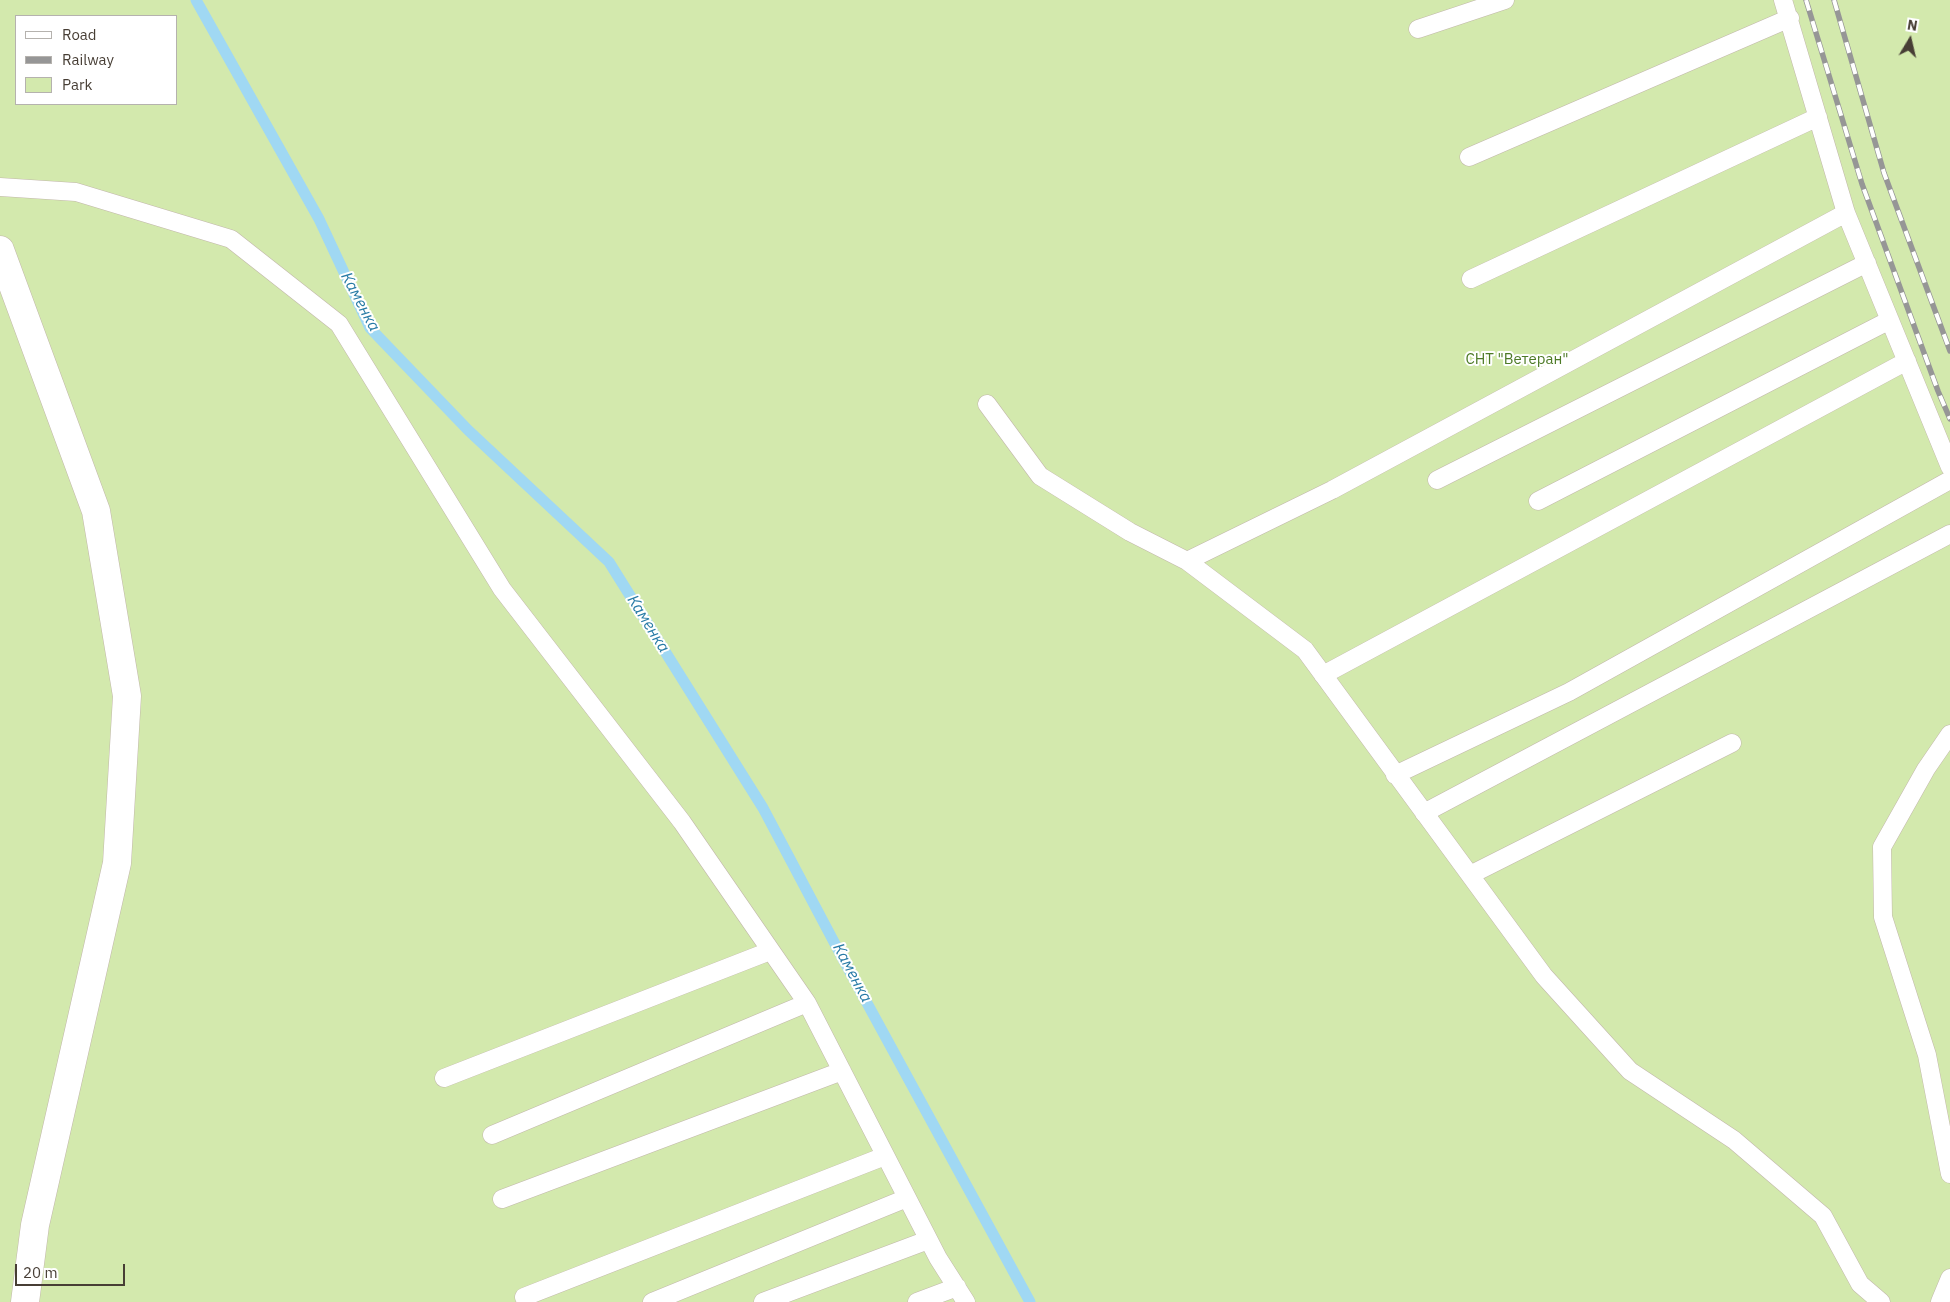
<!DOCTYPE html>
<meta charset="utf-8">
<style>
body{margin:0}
#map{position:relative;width:1950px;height:1302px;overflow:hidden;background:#f4eee6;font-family:"IBM Plex Sans",sans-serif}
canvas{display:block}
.legend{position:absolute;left:15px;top:15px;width:162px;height:90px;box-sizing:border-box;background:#fff;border:1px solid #b5b2ae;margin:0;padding:6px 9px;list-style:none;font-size:15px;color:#473e35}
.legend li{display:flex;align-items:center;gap:10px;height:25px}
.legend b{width:25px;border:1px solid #b5b2ae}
.north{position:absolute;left:1885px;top:15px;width:50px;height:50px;-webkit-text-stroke:4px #fff;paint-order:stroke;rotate:9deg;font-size:14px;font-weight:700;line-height:20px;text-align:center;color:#473e35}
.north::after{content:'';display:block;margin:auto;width:18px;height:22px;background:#473e35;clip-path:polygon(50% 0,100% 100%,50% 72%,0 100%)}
.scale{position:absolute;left:15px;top:1264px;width:110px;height:22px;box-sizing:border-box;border:2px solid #473e35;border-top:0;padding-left:6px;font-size:15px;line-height:18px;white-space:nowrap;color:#473e35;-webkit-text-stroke:4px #fff;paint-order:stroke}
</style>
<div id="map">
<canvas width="1950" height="1302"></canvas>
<ul class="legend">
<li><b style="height:6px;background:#fff"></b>Road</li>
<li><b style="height:6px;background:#969696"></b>Railway</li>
<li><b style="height:14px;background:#d3e9ad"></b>Park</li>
</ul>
<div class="north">N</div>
<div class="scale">20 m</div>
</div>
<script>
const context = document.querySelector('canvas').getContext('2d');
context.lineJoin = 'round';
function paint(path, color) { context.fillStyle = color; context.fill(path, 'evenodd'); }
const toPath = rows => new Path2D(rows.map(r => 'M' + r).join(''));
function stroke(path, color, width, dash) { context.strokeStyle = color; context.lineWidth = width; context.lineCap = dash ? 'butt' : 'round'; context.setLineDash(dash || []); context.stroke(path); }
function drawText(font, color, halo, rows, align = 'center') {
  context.font = font + ' "IBM Plex Sans",sans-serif'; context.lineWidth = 4; context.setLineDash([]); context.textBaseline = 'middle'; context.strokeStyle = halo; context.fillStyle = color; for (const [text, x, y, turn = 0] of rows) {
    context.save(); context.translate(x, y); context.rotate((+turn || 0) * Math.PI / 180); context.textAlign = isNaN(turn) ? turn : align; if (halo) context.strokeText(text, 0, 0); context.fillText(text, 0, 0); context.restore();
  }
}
paint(toPath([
 [0,0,1950,0,1950,1302,0,1302],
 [16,16,176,16,176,104,16,104]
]), '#d3e9ad');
stroke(toPath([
 [196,0,319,219,370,328,468,430,609,562,763,808,843,959,1030,1302]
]), '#a0d8f3', 11);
const lane = toPath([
 [1783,0,1846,213,1950,467],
 [1418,29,1505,0],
 [1469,157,1790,18],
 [0,187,76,192,231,239,339,324,502,589,682,822,807,1003,938,1258,966,1302],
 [1471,279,1818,117],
 [987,404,1040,476,1130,532,1187,561,1305,650,1544,976,1630,1071,1734,1140,1823,1216,1860,1284,1881,1302],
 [1437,480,1867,263],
 [1538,501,1890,320],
 [1187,561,1332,490,1846,213],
 [1323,675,1907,361],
 [1950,734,1926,769,1882,847,1883,917,1927,1055,1950,1174],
 [1395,775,1569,692,1950,480],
 [1424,813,1950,534],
 [1470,875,1732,743],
 [444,1078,770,951],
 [492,1135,807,1003],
 [502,1199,842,1071],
 [524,1297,885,1156],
 [652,1302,907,1198],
 [763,1302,928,1240],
 [917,1302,957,1287],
 [1940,1302,1950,1278]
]);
const street = toPath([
 [0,250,96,511,127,696,117,863,35,1225,25,1302]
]);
stroke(lane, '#c2b8ab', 19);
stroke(street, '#c2b8ab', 29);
stroke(lane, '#fff', 18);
stroke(street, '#fff', 28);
const rail = toPath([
 [1806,0,1862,184,1938,391,1950,419],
 [1834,0,1884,173,1950,351]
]);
stroke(rail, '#969696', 5.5);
stroke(rail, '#fff', 4, [11]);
drawText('15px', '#4d7a26', '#fff', [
 ["СНТ \"Ветеран\"",1517,360]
]);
drawText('italic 16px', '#287ba6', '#fff', [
 ["Каменка",360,302,62],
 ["Каменка",648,624,58],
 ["Каменка",852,973,62]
]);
</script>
